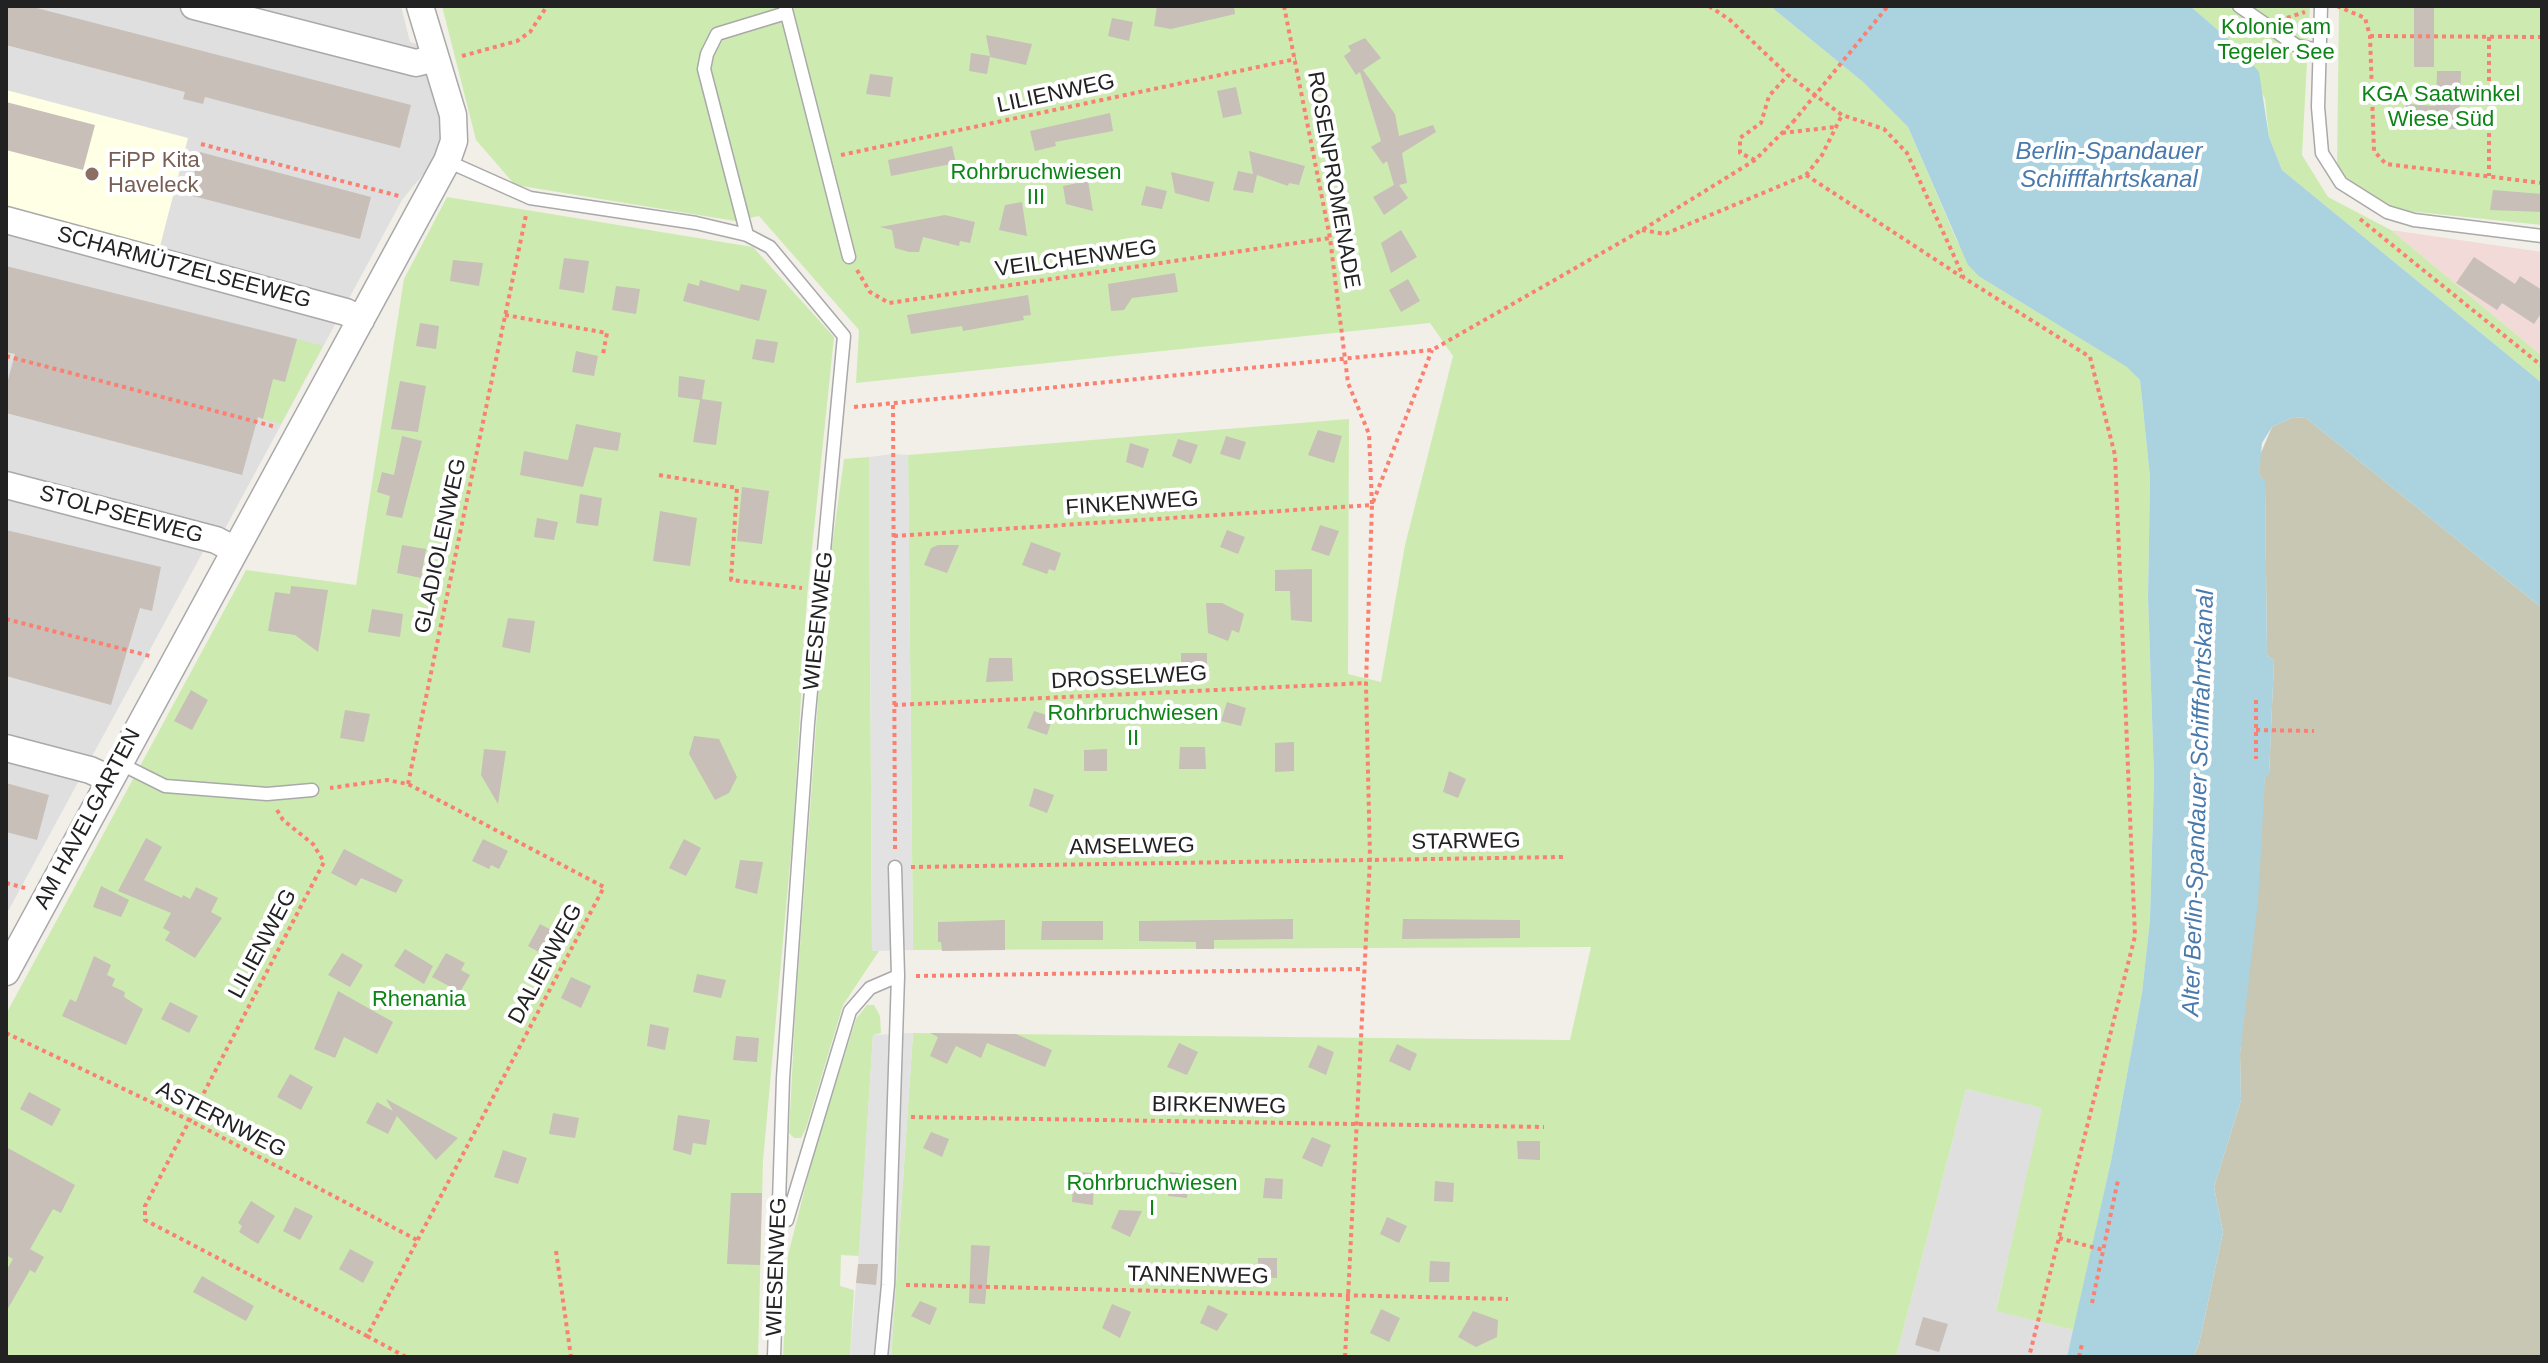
<!DOCTYPE html>
<meta charset="utf-8">
<style>
body{margin:0}
#map{position:relative;width:2548px;height:1363px;overflow:hidden;background:#f2efe9;font-family:Helvetica,sans-serif}
canvas{display:block}
.frame{position:absolute;inset:0;border:8px solid #222;pointer-events:none}
</style>
<div id="map">
<canvas width="2548" height="1363"></canvas>
<div class="frame"></div>
</div>
<script>
const context = document.querySelector('canvas').getContext('2d');
context.lineJoin = 'round';
function paint(path, color) { context.fillStyle = color; context.fill(path, 'evenodd'); }
const toPath = rows => new Path2D(rows.map(r => 'M' + r).join(''));
function stroke(path, color, width, dash) { context.strokeStyle = color; context.lineWidth = width; context.lineCap = dash ? 'butt' : 'round'; context.setLineDash(dash || []); context.stroke(path); }
function drawText(font, color, halo, rows, align = 'center') {
  context.font = font + ' Helvetica,sans-serif'; context.lineWidth = 8; context.setLineDash([]); context.textBaseline = 'middle'; context.strokeStyle = halo; context.fillStyle = color; for (const [text, x, y, turn = 0] of rows) {
    context.save(); context.translate(x, y); context.rotate((+turn || 0) * Math.PI / 180); context.textAlign = isNaN(turn) ? turn : align; if (halo) context.strokeText(text, 0, 0); context.fillText(text, 0, 0); context.restore();
  }
}
paint(toPath([
 [6,6,401,6,410,42,424,46,443,131,439,155,402,200,213,551,204,550,6,915],
 [1966,1089,2043,1108,1996,1310,2074,1330,2067,1357,1896,1357]
]), '#e0dfdf');
paint(toPath([
 [2391,230,2542,252,2542,356]
]), '#f2dad9');
paint(toPath([
 [6,90,188,138,159,250,6,211]
]), '#ffffe5');
paint(toPath([
 [2294,417,2306,418,2542,608,2542,1357,2193,1357,2199,1344,2223,1232,2214,1187,2241,1100,2240,1054,2265,775,2269,775,2274,661,2267,655,2265,482,2259,475,2260,455,2272,427]
]), '#c7c7b4');
paint(toPath([
 [442,6,1770,6,1863,82,1908,127,1957,241,1980,277,2128,367,2140,380,2150,477,2148,597,2154,777,2150,919,2142,993,2111,1161,2074,1330,1996,1311,2042,1108,1966,1089,1896,1357,891,1357,913,1033,1570,1040,1591,947,913,950,908,455,1349,419,1348,674,1381,682,1405,545,1453,356,1430,323,856,383,859,330,759,216,735,221,515,185,476,140],
 [2190,6,2310,6,2302,155,2328,197,2391,230,2542,356,2542,383,2282,170,2269,137,2265,99,2240,49],
 [2339,6,2542,6,2542,225,2388,209,2337,170],
 [447,197,753,247,834,337,807,597,793,831,763,1161,758,1357,6,1357,6,1014,246,570,356,585,404,279],
 [6,309,285,382,297,339,323,346,281,424,6,352],
 [869,457,872,951,879,951,843,1005,806,1128,801,1138,794,1138,789,1133,795,1016,826,590,844,459],
 [867,1005,874,1005,880,1016,881,1033,873,1035,859,1256,841,1255,840,1286,854,1290,850,1357,783,1357,788,1255,815,1149,856,1019]
]), '#cdebb0');
paint(toPath([
 [893,454,908,455,913,950,872,951,869,457],
 [913,1033,891,1357,850,1357,856,1283,876,1284,877,1265,858,1264,873,1035]
]), '#e2e2e2');
paint(toPath([
 [1770,6,2190,6,2240,49,2259,72,2269,137,2282,170,2542,383,2542,608,2306,418,2294,417,2272,427,2262,443,2259,475,2265,481,2267,655,2274,661,2269,776,2265,776,2258,902,2240,1054,2241,1100,2214,1187,2223,1232,2199,1344,2193,1357,2067,1357,2111,1161,2142,993,2150,919,2154,777,2148,597,2150,477,2140,380,2127,367,1980,277,1968,265,1908,127,1863,82]
]), '#aad3df');
paint(toPath([
 [6,6,29,6,411,105,400,148,205,97,203,104,183,99,185,92,6,45],
 [1157,6,1234,6,1235,14,1171,29,1154,26],
 [2414,6,2434,6,2434,67,2414,67],
 [1112,18,1133,22,1129,41,1108,36],
 [986,35,1032,44,1026,65,990,57,987,74,969,71,971,53,990,56],
 [1365,38,1381,58,1363,70,1395,114,1399,136,1433,125,1436,132,1402,153,1407,183,1399,185,1408,198,1384,215,1373,197,1394,185,1387,161,1383,164,1371,147,1381,141,1360,72,1356,75,1344,56,1351,51,1348,46],
 [2437,71,2461,71,2459,129,2398,128,2407,104,2436,106],
 [870,74,893,77,890,97,866,94],
 [1236,87,1242,114,1223,118,1217,91],
 [6,102,95,125,83,170,6,150],
 [1110,113,1113,131,1055,142,1056,146,1035,151,1030,131],
 [952,146,956,163,891,176,888,160],
 [1249,151,1305,166,1299,185,1289,183,1288,186,1257,175,1253,193,1233,190,1238,171,1253,174],
 [200,152,371,197,360,239,189,195],
 [1171,172,1214,182,1209,202,1175,193],
 [1088,181,1093,211,1066,204,1063,186],
 [1146,186,1167,191,1162,209,1141,205],
 [2493,190,2542,194,2542,212,2490,210],
 [1022,202,1027,236,999,230,1005,205],
 [945,215,975,222,970,243,960,241,959,246,923,237,919,252,909,252,895,248,892,230,880,227],
 [1401,230,1417,257,1391,273,1381,243],
 [2474,257,2515,284,2520,276,2542,290,2542,312,2534,324,2502,303,2497,310,2456,283],
 [564,258,589,261,584,293,559,289],
 [453,260,483,263,479,286,450,281],
 [6,266,297,339,285,382,273,379,263,419,258,417,242,475,6,413,6,387,15,354,6,352],
 [1175,273,1178,292,1132,298,1124,310,1111,311,1108,284],
 [1408,279,1420,301,1401,312,1389,290],
 [700,280,739,291,741,284,767,290,759,321,683,301,688,283,699,286],
 [616,286,640,289,636,314,612,310],
 [1028,295,1031,315,1023,316,1024,320,963,331,962,326,911,334,907,315],
 [420,323,439,326,436,349,416,346],
 [756,339,778,342,774,363,752,359],
 [576,351,598,356,594,376,572,372],
 [679,376,705,380,702,399,722,402,716,445,693,442,700,400,678,397],
 [400,381,426,386,418,432,391,429],
 [576,424,621,433,618,451,594,447,583,487,520,475,524,451,568,460],
 [1318,430,1342,436,1334,463,1308,455],
 [402,436,422,441,402,518,386,515,390,496,377,492,382,472,394,475],
 [1226,436,1246,442,1240,460,1220,454],
 [1178,439,1198,445,1191,464,1172,456],
 [1130,443,1149,449,1143,468,1126,462],
 [742,487,769,491,762,544,737,541],
 [580,494,602,498,598,526,576,523],
 [660,511,697,518,690,566,653,561],
 [537,518,558,522,554,540,534,537],
 [1320,525,1339,531,1329,556,1311,550],
 [6,530,161,567,152,611,140,608,111,705,6,676],
 [1227,530,1245,537,1238,554,1220,547],
 [1031,542,1061,553,1055,571,1049,569,1047,574,1022,565],
 [402,545,426,549,421,578,397,573],
 [938,545,959,545,947,573,924,565,931,548],
 [1312,569,1312,622,1291,620,1290,591,1275,591,1275,570],
 [291,586,328,590,318,652,295,635,268,631,275,592,290,594],
 [1206,603,1222,603,1244,614,1239,633,1232,630,1228,641,1208,633],
 [372,609,403,614,400,637,368,632],
 [508,618,535,621,530,653,502,647],
 [1181,653,1207,653,1207,674,1181,674],
 [989,658,1012,658,1013,681,986,682],
 [191,690,208,700,192,730,174,721],
 [1227,702,1246,708,1241,726,1221,721],
 [345,710,370,714,364,742,340,738],
 [1034,711,1053,717,1047,735,1027,728],
 [694,736,719,739,737,777,729,793,715,800,689,754],
 [1294,742,1294,771,1275,772,1275,743],
 [1180,747,1205,747,1206,769,1179,769],
 [484,749,506,751,498,804,481,775],
 [1107,749,1107,771,1084,771,1084,750],
 [1449,771,1466,779,1458,798,1443,792],
 [6,783,49,795,37,840,6,832],
 [1034,788,1054,795,1047,813,1029,806],
 [146,838,162,847,144,880,182,898,183,895,190,899,196,887,218,898,211,912,222,918,195,958,165,940,170,932,163,928,171,913,118,891],
 [483,839,508,851,499,869,491,865,489,869,472,861],
 [684,839,701,848,686,876,669,868],
 [344,849,403,880,396,893,361,878,356,886,331,873],
 [740,860,763,862,757,894,735,888],
 [101,886,129,900,121,917,93,907],
 [1293,919,1293,939,1214,940,1214,949,1196,949,1196,942,1139,941,1139,921],
 [1403,919,1520,920,1520,938,1402,939],
 [1005,920,1005,950,942,951,941,942,938,942,938,922],
 [1042,921,1103,921,1103,940,1041,940],
 [540,924,566,938,553,960,528,946],
 [405,949,433,966,424,984,394,966],
 [342,953,363,965,350,987,328,975],
 [446,953,465,963,461,970,470,975,460,992,432,977],
 [94,956,111,965,107,975,115,979,112,986,125,992,124,997,143,1009,126,1045,62,1016,70,999,76,1002],
 [697,974,726,980,721,998,693,992],
 [571,977,591,986,581,1008,561,998],
 [338,991,393,1022,377,1054,344,1037,335,1058,314,1049],
 [170,1002,198,1016,189,1033,161,1019],
 [650,1024,669,1028,665,1050,647,1046],
 [930,1033,1016,1034,1052,1050,1045,1067,987,1043,981,1058,956,1046,947,1064,930,1056,938,1037],
 [736,1036,759,1038,757,1062,733,1060],
 [1179,1043,1198,1052,1187,1075,1167,1067],
 [1397,1044,1417,1054,1410,1071,1389,1061],
 [1318,1045,1334,1052,1326,1075,1308,1067],
 [290,1074,313,1087,301,1110,277,1097],
 [29,1092,61,1109,52,1126,20,1109],
 [386,1099,458,1138,436,1160,397,1116,388,1134,366,1123,377,1102,393,1111],
 [553,1113,579,1118,575,1138,549,1134],
 [678,1115,710,1120,706,1145,693,1143,691,1155,673,1150],
 [931,1132,949,1139,942,1157,923,1148],
 [1312,1137,1331,1145,1322,1167,1302,1158],
 [1517,1141,1540,1141,1540,1160,1518,1159],
 [6,1147,75,1185,61,1213,53,1209,30,1249,44,1257,35,1273,30,1270,6,1312,6,1271,13,1259,6,1255],
 [503,1150,527,1158,518,1184,494,1177],
 [1074,1172,1094,1173,1093,1205,1072,1202],
 [1170,1172,1189,1174,1187,1198,1168,1196],
 [1265,1178,1283,1179,1282,1199,1263,1198],
 [1435,1181,1454,1183,1453,1202,1434,1201],
 [731,1193,762,1193,760,1265,727,1264],
 [251,1201,275,1216,258,1244,239,1232,242,1226,238,1223],
 [295,1207,313,1216,300,1240,283,1231],
 [1119,1210,1142,1211,1130,1237,1111,1228],
 [1387,1217,1407,1226,1399,1243,1380,1234],
 [971,1245,990,1246,985,1304,969,1303],
 [350,1249,374,1262,363,1283,339,1269],
 [1258,1258,1277,1258,1277,1278,1258,1277],
 [1430,1261,1450,1262,1449,1282,1429,1282],
 [858,1264,878,1264,876,1285,856,1283],
 [202,1276,254,1306,246,1321,193,1292],
 [920,1301,937,1308,930,1325,911,1316],
 [1112,1304,1131,1312,1120,1338,1102,1328],
 [1208,1305,1228,1314,1217,1331,1200,1323],
 [1381,1309,1400,1318,1389,1342,1370,1333],
 [1473,1311,1498,1320,1497,1337,1476,1347,1458,1337],
 [1923,1317,1948,1324,1939,1352,1915,1345]
]), '#c7bfb8');
const lane = toPath([
 [785,6,849,257],
 [2239,6,2297,46,2319,50],
 [2321,6,2318,107,2322,153,2341,183,2387,212,2414,220,2542,236],
 [447,161,530,198,696,223,747,235,770,247,844,336,808,723,783,1078,774,1357],
 [747,235,704,69,707,54,717,34,786,13],
 [119,763,165,786,267,794,312,790],
 [779,1221,787,1220,850,1011,870,988,898,976],
 [881,1357,888,1285,898,976,895,867]
]);
const street = toPath([
 [194,6,416,63,435,58],
 [6,220,346,312,361,320],
 [6,485,216,540,235,550],
 [6,748,90,770,110,779],
 [6,972,447,161,454,141,453,115,420,6]
]);
stroke(lane, '#a9a9a9', 15);
stroke(street, '#a9a9a9', 29);
stroke(toPath([
 [1709,6,1730,20,1788,75,1842,115,1884,129,1907,153,1964,278,2090,357,2115,455,2135,936,2029,1357],
 [2337,6,2365,18,2370,36,2374,151,2386,164,2542,183],
 [2287,18,2305,12],
 [2370,36,2542,37],
 [2489,37,2489,176],
 [462,56,517,41,530,32,547,6],
 [1782,133,1835,127],
 [201,144,399,196],
 [841,155,1296,59],
 [1755,160,1740,153,1740,138,1761,123,1769,96,1788,75],
 [1806,175,1962,277],
 [2360,219,2542,366],
 [1642,230,1665,234,1806,175,1822,155,1842,115],
 [857,270,870,292,889,303,1330,238],
 [505,315,607,333,603,354],
 [6,356,276,427],
 [893,405,895,850],
 [854,407,1432,350,1642,230,1755,160,1793,122],
 [659,475,737,488,731,580,802,588],
 [894,536,1372,505,1369,434,1348,383,1330,238,1284,6],
 [6,619,150,656],
 [2256,700,2256,759],
 [894,705,1366,683],
 [2256,730,2314,731],
 [408,784,526,215],
 [277,810,283,820,313,844,324,862,145,1206,145,1220,367,1336,604,887,408,784,387,780,330,788],
 [911,867,1563,857],
 [6,883,25,888],
 [916,976,1363,969],
 [6,1033,189,1120,419,1241],
 [911,1117,1544,1127],
 [2059,1238,2103,1250],
 [556,1251,571,1357],
 [906,1285,1508,1299],
 [2092,1303,2118,1180],
 [367,1336,406,1357],
 [1345,1357,1370,859,1366,683,1372,505,1432,350],
 [2079,1357,2082,1344]
]), '#fa8072', 4, [4, 4]);
stroke(lane, '#fff', 12);
stroke(street, '#fff', 26);
stroke(toPath([
 [1793,122,1888,6]
]), '#fa8072', 4, [4, 4]);
for (const [x, y, r, color] of [
 [92,174,8,"#8d6e63"]
]) { const dot = new Path2D(); dot.arc(x, y, r, 0, 2 * Math.PI); context.fillStyle = color; context.fill(dot); stroke(dot, '#fff', 3); }
drawText('22px', '#0c8416', '#fff', [
 ["Kolonie am",2276,28],
 ["Tegeler See",2276,53],
 ["KGA Saatwinkel",2441,95],
 ["Wiese Süd",2441,120],
 ["Rohrbruchwiesen",1036,173],
 ["III",1036,198],
 ["Rohrbruchwiesen",1133,714],
 ["II",1133,739],
 ["Rhenania",419,1000],
 ["Rohrbruchwiesen",1152,1184],
 ["I",1152,1209]
]);
drawText('22px', '#222', '#fff', [
 ["LILIENWEG",1056,94,-12],
 ["ROSENPROMENADE",1333,180,80],
 ["VEILCHENWEG",1076,259,-8],
 ["SCHARMÜTZELSEEWEG",184,268,15],
 ["FINKENWEG",1132,504,-4],
 ["STOLPSEEWEG",121,515,15],
 ["GLADIOLENWEG",441,546,-78],
 ["WIESENWEG",819,621,-84],
 ["DROSSELWEG",1129,678,-3],
 ["AM HAVELGARTEN",88,819,-62],
 ["STARWEG",1466,842,-1],
 ["AMSELWEG",1132,847,-1],
 ["LILIENWEG",263,944,-62],
 ["DALIENWEG",546,964,-62],
 ["BIRKENWEG",1219,1106,1],
 ["ASTERNWEG",221,1120,27],
 ["WIESENWEG",777,1267,-88],
 ["TANNENWEG",1198,1276,1]
]);
drawText('22px', '#785e54', '#fff', [
 ["FiPP Kita",108,161],
 ["Haveleck",108,186]
], 'left');
drawText('italic 24px', '#4a7aab', '#fff', [
 ["Berlin-Spandauer",2109,152],
 ["Schifffahrtskanal",2109,180],
 ["Alter Berlin-Spandauer Schifffahrtskanal",2199,803,-88]
]);
</script>
